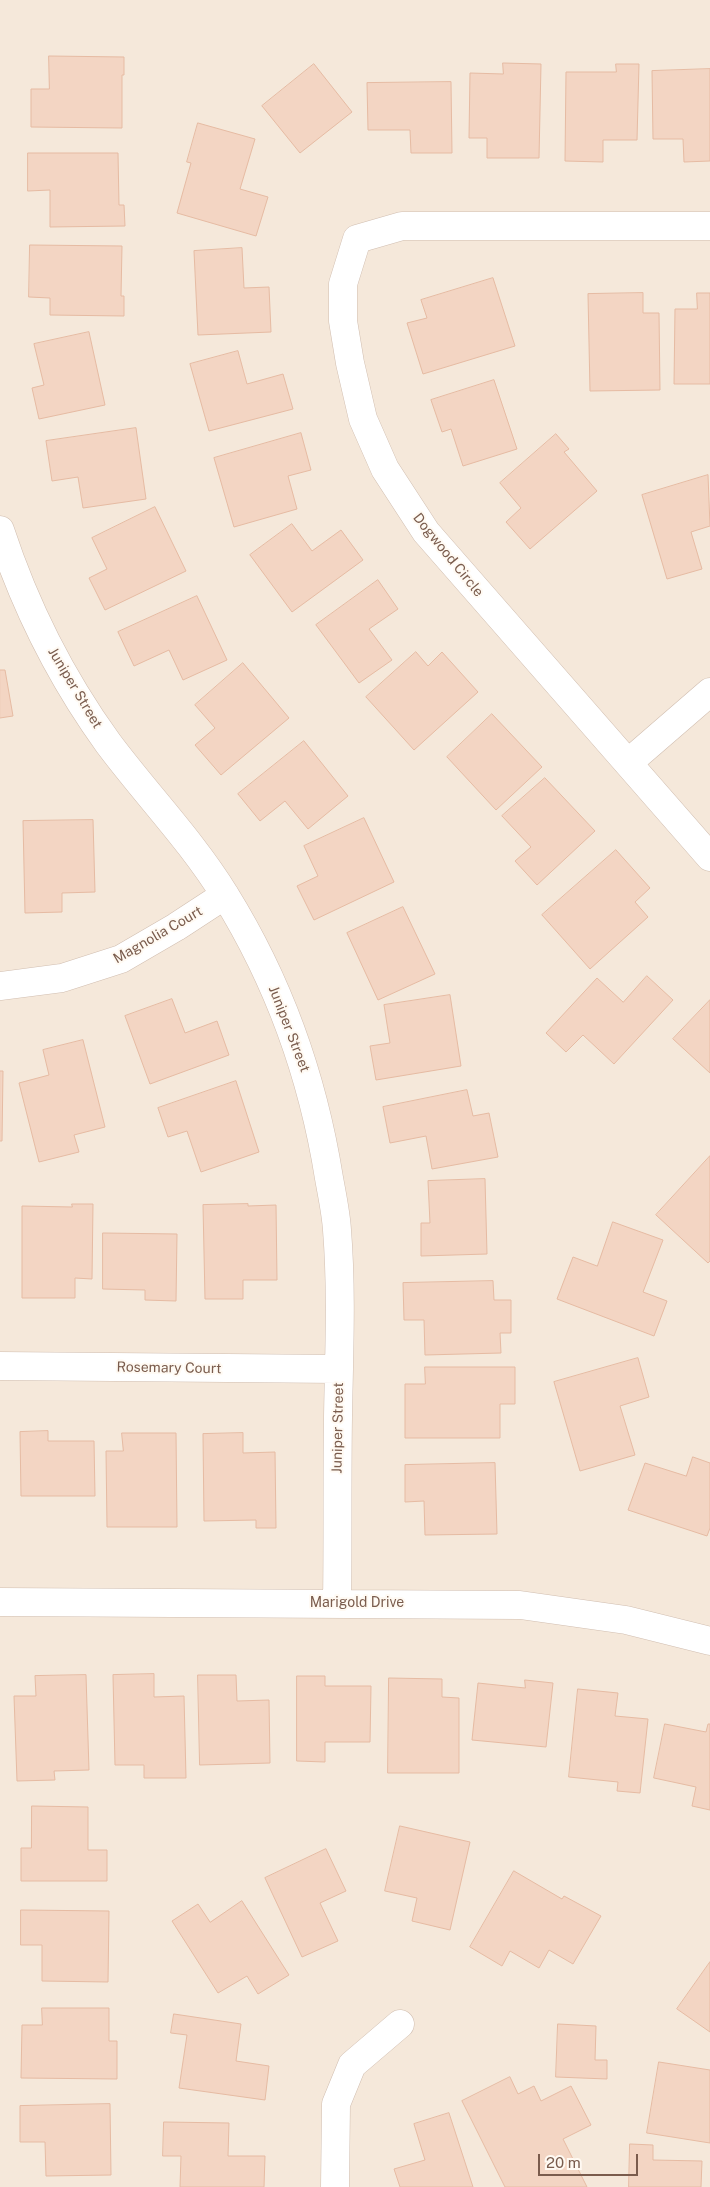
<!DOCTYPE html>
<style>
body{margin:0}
#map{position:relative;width:710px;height:2187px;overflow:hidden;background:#fdf6ec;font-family:"Public Sans",sans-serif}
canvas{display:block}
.scale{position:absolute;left:538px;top:2154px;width:100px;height:22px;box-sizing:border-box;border:2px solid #7a5c4d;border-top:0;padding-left:6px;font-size:15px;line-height:18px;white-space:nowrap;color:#7a5c4d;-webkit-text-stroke:4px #fffaf3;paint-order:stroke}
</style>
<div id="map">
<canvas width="710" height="2187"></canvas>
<div class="scale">20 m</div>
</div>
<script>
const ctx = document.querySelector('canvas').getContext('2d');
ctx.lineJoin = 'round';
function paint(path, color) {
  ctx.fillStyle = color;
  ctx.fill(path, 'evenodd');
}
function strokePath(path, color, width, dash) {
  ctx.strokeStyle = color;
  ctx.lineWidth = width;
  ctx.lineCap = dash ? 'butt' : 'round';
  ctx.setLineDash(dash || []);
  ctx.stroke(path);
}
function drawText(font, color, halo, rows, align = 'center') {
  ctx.font = font + ' "Public Sans",sans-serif';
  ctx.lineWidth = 4;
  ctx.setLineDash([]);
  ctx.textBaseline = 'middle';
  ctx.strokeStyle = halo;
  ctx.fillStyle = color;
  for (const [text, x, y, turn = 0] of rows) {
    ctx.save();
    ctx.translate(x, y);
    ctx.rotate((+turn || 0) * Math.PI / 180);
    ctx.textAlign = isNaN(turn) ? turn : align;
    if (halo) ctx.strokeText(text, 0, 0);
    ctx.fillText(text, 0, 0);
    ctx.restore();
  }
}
paint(new Path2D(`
 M0,0h710v2187h-710z`), '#f5e8da');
const building = new Path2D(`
 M49,56l75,1v18h-2v53l-91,-1v-38h18z
 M503,63l38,1 -2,94h-52v-20h-18l1,-65 33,1z
 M314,64l38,48 -52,41 -38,-47z
 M616,64h23l-2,76h-34v22l-38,-1 1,-89h50z
 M710,69v92l-26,1 -1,-23h-30l-1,-68z
 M451,82l1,71h-41l-1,-23h-42l-1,-47z
 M198,123l57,16 -15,50 28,8 -12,39 -79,-23 14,-50 -4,-1z
 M28,153h90l1,52h5l1,21 -75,1v-37l-22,1z
 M30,245l92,1 -1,50h3v20l-74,-1v-17l-21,-1z
 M242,248l2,40 25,-1 2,45 -73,3 -4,-84z
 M493,278l22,68 -92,28 -16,-51 20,-5 -6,-18z
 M643,293v20h16l1,77 -70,1 -2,-97z
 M697,293h13v91h-36l1,-75h22z
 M89,332l16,73 -66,14 -7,-31 12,-3 -10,-41z
 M238,351l9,33 36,-10 10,35 -84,22 -19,-67z
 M494,380l23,69 -54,17 -12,-37 -9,3 -11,-32z
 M136,428l10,71 -63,9 -5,-31 -26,4 -6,-40z
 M301,433l10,37 -23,6 9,33 -63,18 -20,-69z
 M556,434l13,15 -5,3 33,39 -67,58 -24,-27 15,-14 -21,-25z
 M708,475l2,51 -19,6 11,37 -35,10 -25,-84z
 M155,507l31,64 -81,39 -16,-32 18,-9 -15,-31z
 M292,524l20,27 29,-21 22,30 -71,52 -42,-57z
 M378,580l20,29 -29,20 23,31 -33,23 -43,-58z
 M197,596l30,64 -44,20 -14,-30 -35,16 -16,-34z
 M416,652l12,14 14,-14 36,40 -64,58 -48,-53z
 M243,663l46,55 -68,57 -26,-30 20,-17 -20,-23z
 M0,670h5l8,46 -13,2z
 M492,714l50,53 -46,43 -49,-53z
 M304,741l44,55 -40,33 -23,-28 -25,20 -22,-27z
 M545,778l50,53 -58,54 -22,-24 16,-14 -29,-31z
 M364,818l30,64 -80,38 -17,-34 21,-10 -14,-30z
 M93,820l2,72 -33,1v19l-37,1 -2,-92z
 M616,850l34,38 -15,14 13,15 -58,52 -48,-54z
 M403,907l32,67 -57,26 -31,-67z
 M647,976l26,24 -59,64 -31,-29 -17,17 -20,-19 51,-55 26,24z
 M450,995l11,71 -85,14 -6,-34 20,-3 -6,-38z
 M172,999l13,34 32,-12 12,34 -79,29 -25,-68z
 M710,1000v73l-37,-34z
 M83,1040l22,87 -31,8 5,17 -40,10 -20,-79 30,-8 -6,-25z
 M0,1071h3l-1,70h-2z
 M236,1081l23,71 -58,20 -14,-41 -19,6 -10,-29z
 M467,1090l6,26 16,-3 9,44 -66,12 -6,-33 -36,7 -7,-36z
 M710,1156v105l-2,2 -52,-48z
 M485,1179l2,75 -66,2v-33h9l-2,-42z
 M72,1204h21l-1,75 -17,-1v20h-53v-92l50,1z
 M248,1204v2l28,-1 1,75h-34v19h-38l-2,-94z
 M613,1222l50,18 -20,52 24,9 -13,35 -97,-37 16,-42 24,9z
 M103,1233l74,1 -1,67 -31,-1v-10l-42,-1z
 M493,1281l1,19h17v33h-11l1,20 -76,2 -1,-35h-20l-1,-37z
 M638,1358l11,39 -29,9 15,49 -55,16 -26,-89z
 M425,1367h90v37h-15v34h-95v-54h20z
 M48,1431v10h46l1,55h-74l-1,-64z
 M122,1433h54l1,94h-70l-1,-76h17z
 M243,1433v20l32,-1 1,76h-20v-8l-52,1 -1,-87z
 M693,1457l17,6v65l-3,8 -79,-26 17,-47 41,13z
 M495,1463l2,71 -72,1 -1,-34 -19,1v-37z
 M154,1674v23l30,-1 2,82h-42v-13h-29l-2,-90z
 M86,1675l3,95 -35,1 1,9 -38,1 -3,-85h22l-1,-20z
 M198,1675h38l1,26 32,-1 1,63 -70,2z
 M297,1676h28v10h46l-1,56h-45v20l-28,-1z
 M389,1678l53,1v18l17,1v75h-71z
 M525,1680l28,3 -7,64 -74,-7 6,-57 47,5z
 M578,1689l40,4 -3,23 33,3 -8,74 -23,-2 1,-9 -49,-5z
 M665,1724l41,8 2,-8h2v86l-18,-4 4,-19 -42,-9z
 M32,1806l56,1v43h19v31h-86v-33h10z
 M400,1826l70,16 -20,88 -38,-9 5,-23 -32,-7z
 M326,1849l20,42 -26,12 18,38 -36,16 -37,-79z
 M514,1871l48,28 2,-3 37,20 -28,48 -24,-14 -10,18 -29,-17 -8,15 -32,-19z
 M242,1901l47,74 -31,19 -11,-18 -29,17 -46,-72 26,-17 12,18z
 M21,1910l88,1 -1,71 -66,-1v-36h-21z
 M710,1962v70l-33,-23z
 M42,2008h67v33h8v38l-96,-1 1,-53h20z
 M174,2014l67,10 -5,37 33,5 -4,34 -86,-12 8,-53 -16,-2z
 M558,2024l38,2 -1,34h12v19l-51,-2z
 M659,2062l51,8v73l-63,-10z
 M510,2077l8,17 16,-8 7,15 30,-15 20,39 -28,14 24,48h-82l-43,-86z
 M110,2104l1,71 -65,1 -1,-34h-25v-36z
 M449,2113l24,74h-73l-6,-18 31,-9 -11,-36z
 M164,2122l65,1 -1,33h37l-1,31h-84l1,-31h-18z
 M630,2144l23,1v15l49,1 -1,26h-72z`);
paint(building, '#f3d5c3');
strokePath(building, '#e6bba3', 1);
const minor = new Path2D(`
 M710,226h-308l-45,13 -14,45v37l7,42 13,56 22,50 41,63 284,325
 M0,530c25,76 61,148 108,213 38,51 83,97 117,152 54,87 88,183 104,283 3,17 7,35 8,52 5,62 2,125 1,187 -1,62 0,124 -1,186
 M628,763l82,-71
 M0,986l62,-8 59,-19 55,-32 49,-32
 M0,1366l339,3
 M0,1602l520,3 106,15 84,21
 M335,2187l1,-83 16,-39 48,-41`);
strokePath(minor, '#d1beb0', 29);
strokePath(minor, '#fff', 28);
drawText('14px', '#7a5c4d', '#fffaf3', [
 ["Dogwood Circle",448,555,51],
 ["Juniper Street",75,688,59],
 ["Magnolia Court",158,935,-30],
 ["Juniper Street",289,1029,69],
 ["Rosemary Court",169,1368,1],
 ["Juniper Street",338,1428,-89],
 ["Marigold Drive",357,1603]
]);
</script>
